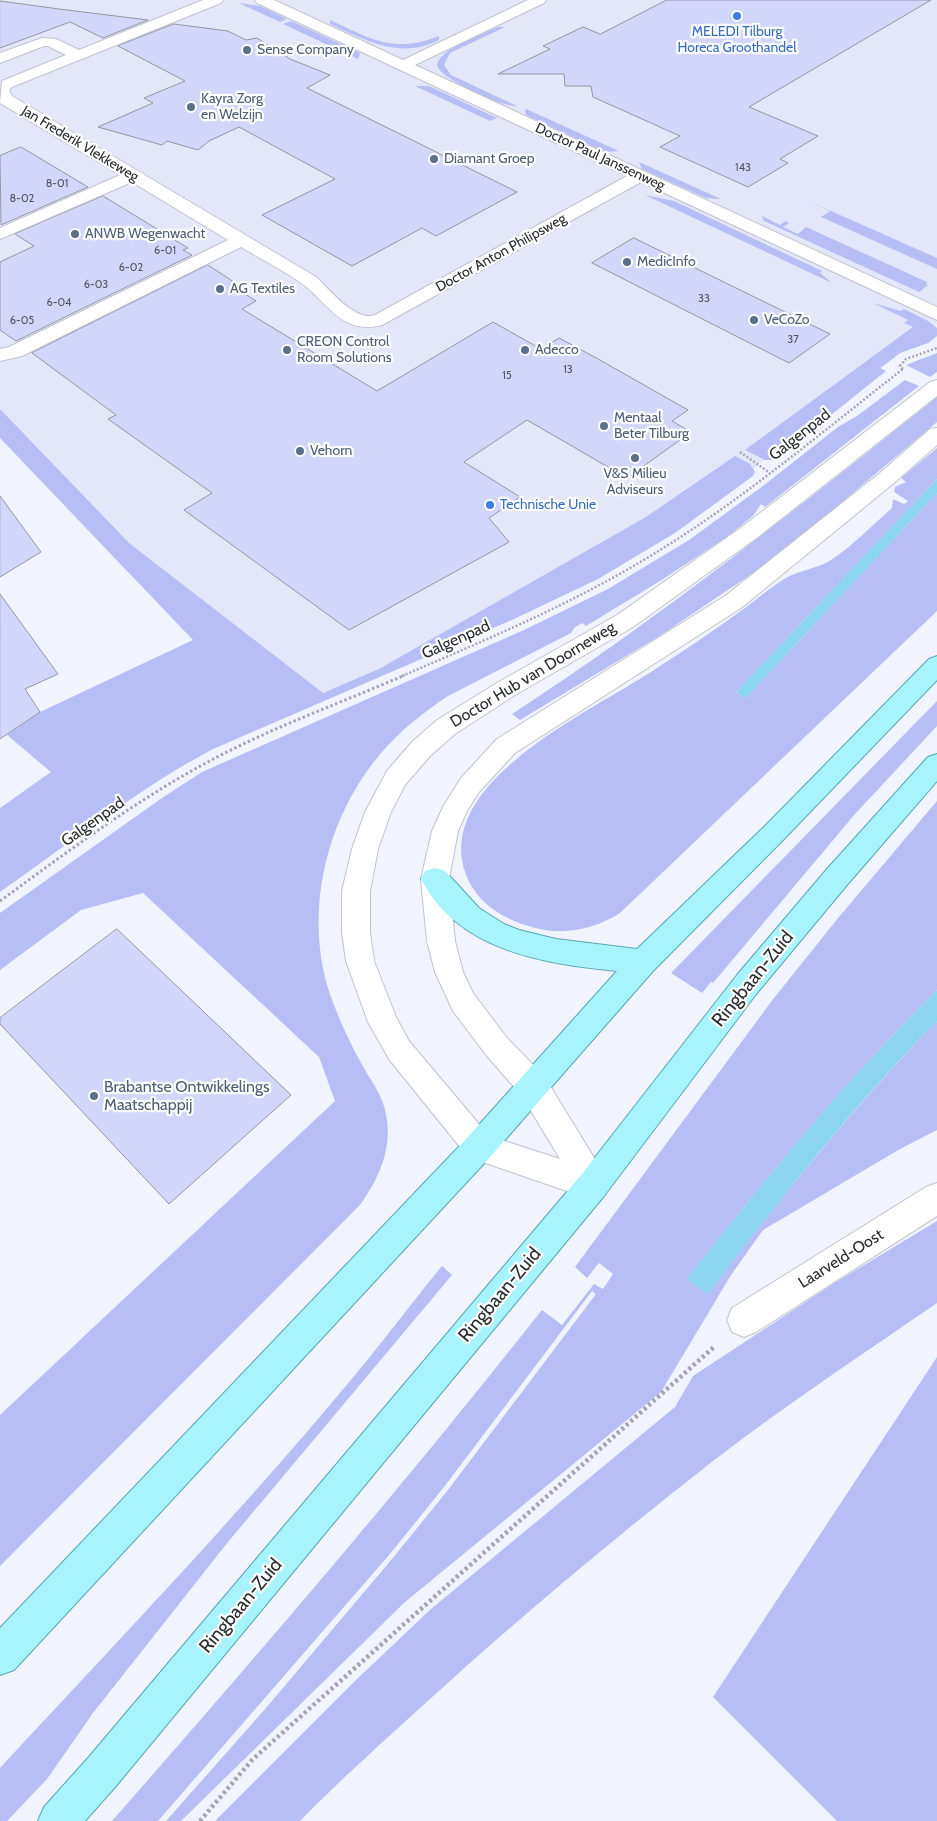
<!DOCTYPE html>
<style>
body{margin:0}
canvas{display:block;background:#f1f3ff}
</style>
<canvas width="937" height="1821"></canvas>
<script>
const ctx = document.querySelector('canvas').getContext('2d');
ctx.lineJoin = 'round';
function paint(path, color) {
  ctx.fillStyle = color;
  ctx.fill(path, 'evenodd');
}
function strokePath(path, color, width, dash) {
  ctx.strokeStyle = color;
  ctx.lineWidth = width;
  ctx.lineCap = dash ? 'butt' : 'round';
  ctx.setLineDash(dash || []);
  ctx.stroke(path);
}
function drawText(font, color, halo, rows, align = 'center') {
  ctx.font = font + ' Cabin,sans-serif';
  ctx.lineWidth = 4.5;
  ctx.setLineDash([]);
  ctx.textBaseline = 'middle';
  ctx.strokeStyle = halo;
  ctx.fillStyle = color;
  for (const [text, x, y, turn = 0] of rows) {
    ctx.save();
    ctx.translate(x, y);
    ctx.rotate((+turn || 0) * Math.PI / 180);
    ctx.textAlign = isNaN(turn) ? turn : align;
    if (halo) ctx.strokeText(text, 0, 0);
    ctx.fillText(text, 0, 0);
    ctx.restore();
  }
}
paint(new Path2D(`
 M0,0h937v324l-242,191 -371,182 -197,-153 -127,-127z`), '#e4e7fa');
paint(new Path2D(`
 M239,3l21,3 27,13 -7,3z
 M330,20c41,19 64,34 109,16v4c-38,20 -74,0 -109,-16z
 M291,21l69,32 -2,6 -75,-35z
 M498,27h7l-55,26 -6,12 7,10 66,31c-15,1 -74,-26 -80,-40 1,-17 46,-32 61,-39z
 M415,86h14l68,32 -7,3z
 M526,109l93,42 -14,1 -79,-37 -1,-4z
 M639,162l82,37 -15,-1 -64,-29z
 M645,195l29,6 148,70 -2,2 12,10z
 M804,199l133,59v11l-116,-52 9,-6z
 M762,216l18,9 6,-4 3,2 -6,4 15,7 8,-7 121,55 -1,2 2,1 -9,7 -155,-71z
 M873,303l28,8 3,-2 24,12 9,7v8l-9,7 -28,10 -20,15 6,3 -111,89h-10l-20,-10 168,-123 -9,-4 4,-3z
 M937,353v19l-7,5 -24,-12z
 M905,380l14,6 -154,121 -4,-3 -7,11 -27,22 -67,44 -74,45 -4,-3 -8,5 -3,5 -123,63c-24,16 -47,34 -66,56 -56,65 -79,160 -52,242 8,23 19,47 31,69 8,15 20,29 24,47 9,35 -5,67 -25,95l-360,361v-151l335,-314 -16,-44 -176,-164 -62,17 -81,60v-57l162,-115 40,-26 322,-142 84,-41 81,-49 74,-54 75,-59 19,-11z
 M937,397v25l-147,124 -28,21 -101,68 -141,85 -8,-6c148,-96 287,-207 425,-317z
 M0,409l129,134 194,150 56,-24 267,-152 89,-61 15,8 5,8 -2,4 -78,57 -77,46 -84,40 -301,130c-75,40 -143,94 -213,143v-84l51,-36 -44,-37 33,-23 153,-72 -193,-202z
 M937,448v31l-201,213 10,6 191,-205v118l-317,302c-27,17 -58,23 -88,14 -27,-7 -54,-23 -65,-50 -38,-93 123,-165 184,-205 26,-17 54,-35 80,-54 18,-12 34,-27 53,-39 15,-9 35,-10 50,-21 20,-14 39,-33 58,-50l1,-9 11,5 4,-3 -14,-9 1,-5 11,-5 -5,-4z
 M937,701v25l-82,88 -142,169 -2,-1 -9,11 -31,-20z
 M937,801v189c-92,91 -170,187 -250,289l21,14c72,-94 146,-187 229,-272v109l-37,19 -137,81 -32,45 -70,117 -256,210 -224,219h-15l100,-113 126,-149 56,-69 148,-196 -4,-3 -148,196 -55,68 -231,266h-46c147,-167 292,-336 430,-511l20,15 32,-41 9,5 10,-15 -14,-11 -12,15 -12,-11 199,-269 65,-81z
 M937,1221v82c-77,53 -156,105 -229,162 -96,75 -189,153 -278,234 -44,40 -88,79 -130,122h-85l141,-141 75,-71 244,-202 18,-31 143,-94z
 M442,1266l10,9 -224,267 -135,171 -46,66 -40,42h-7v-53c125,-135 253,-268 369,-410 25,-31 48,-62 73,-92z
 M937,1357v464h-100l-124,-124z`), '#b7bdf5');
paint(new Path2D(`
 M937,479v14l-191,205 -10,-6z
 M937,990v31c-84,85 -157,178 -229,273l-21,-15c79,-101 159,-199 250,-289z`), '#8bd5f1');
const building = new Path2D(`
 M667,0h264l-182,107 69,29 -38,23 8,4 -40,24 -88,-40 20,-11 -87,-39 -2,-11h-26l-1,-12h-66l52,-25 -7,-3 40,-19 17,7z
 M0,1l59,8 89,11 -45,18 -33,-16 -70,26z
 M174,24l54,7 18,9 11,-2 33,21 40,16 -23,13 210,104 -81,44 -14,-8 -70,38 -90,-51 73,-36 -96,-52 -30,14 -11,9 -31,-9 -5,4 -64,-18 55,-24 -9,-5 41,-17 -67,-35z
 M21,147l67,40 -87,38 -1,-69z
 M103,196l85,52 -5,2 9,5 -176,86 -16,-11v-68l34,-16 -19,-12z
 M634,238l196,96 -41,29 -197,-100z
 M208,265l35,23 -4,2 17,11 -14,8 135,82 116,-69 48,27 18,-11 41,22 88,50 -16,11 19,11 -64,46 -100,-58 -63,42 56,35 -31,21 20,24 -160,88 -165,-120 28,-17 -104,-74 8,-4 -84,-62z
 M0,496l41,56 -41,25z
 M0,594l58,80 -33,15 15,23 -40,27z
 M117,929l174,166 -122,109 -169,-180v-6z`);
paint(building, '#d2d6fb');
strokePath(building, '#9496a1', 1);
const minor = new Path2D(`
 M203,0h20l-2,3 -209,84 -3,3 3,6 304,181c14,13 39,45 59,38l252,-139 -370,-173 -2,-3h19l129,60 125,-60h18l-2,3 -129,62 522,242v13l-296,-138 -259,143c-39,10 -52,-19 -78,-40 -19,-14 -42,-25 -63,-38l-219,109 -22,5v-12l9,-2 219,-107 -96,-58 -132,57v-11l120,-53 -120,-72 2,-22 64,-26 -18,-9h-4l-44,17v-10l42,-15 14,1 23,11z
 M937,380v16l-179,141 -125,90 -118,68 -60,39 -25,22 -25,29 -14,27 -13,37 -8,42v41l4,29 22,56 13,24 80,95 71,23 -38,-63 -35,-40 -34,-45 -18,-39 -8,-31 -6,-62 11,-48 11,-24 18,-29 36,-39 228,-143 155,-123 50,-44 7,-1v17l-43,38 -153,125 -226,145 -36,39 -12,19 -9,20 -9,48 6,62 8,31 10,21 34,45 37,38 60,98 5,11 -5,11 -11,4 -125,-43 -79,-98 -21,-37 -22,-61 -4,-29v-41l10,-42 13,-37 22,-41 25,-29 25,-22 60,-37 120,-68 125,-88 188,-145z
 M937,1183v33l-181,116 -12,5 -12,-5 -5,-12 5,-12 194,-121z`);
const major = new Path2D(`
 M937,656v24l-152,158 -132,133 -163,186 -476,513 -14,5v-47l468,-491 149,-166c-72,-7 -159,-20 -196,-92l4,-8 10,-3 10,3 34,37 25,16 15,6 37,9 81,10 130,-125 162,-165z
 M937,754v27l-90,104 -90,108 -153,203 -488,590 -31,35h-47l6,-14 44,-49 494,-584 155,-199 90,-106 101,-112z`);
strokePath(minor, '#c0c2cd', 2);
strokePath(major, '#56a8b5', 2);
strokePath(new Path2D(`
 M903,369l-3,-3 6,-7 31,-11
 M740,452l30,21
 M402,676c88,-38 177,-75 258,-126 86,-53 163,-119 243,-181`), '#a5a6af', 2.5, [2, 2]);
strokePath(new Path2D(`
 M0,901c66,-48 132,-98 204,-137 64,-35 134,-60 201,-89`), '#a5a6af', 3, [2.5, 2.5]);
strokePath(new Path2D(`
 M200,1821l52,-61 463,-414`), '#a5a6af', 4.5, [3, 3]);
paint(minor, '#fff');
paint(major, '#a7f4fe');
for (const [x, y, r, color] of [
 [737,16,5,"#3f7fe0"],
 [247,50,5,"#5c6f8a"],
 [191,107,5,"#5c6f8a"],
 [434,159,5,"#5c6f8a"],
 [75,234,5,"#5c6f8a"],
 [627,262,5,"#5c6f8a"],
 [220,289,5,"#5c6f8a"],
 [754,320,5,"#5c6f8a"],
 [287,350,5,"#5c6f8a"],
 [525,350,5,"#5c6f8a"],
 [604,426,5,"#5c6f8a"],
 [300,451,5,"#5c6f8a"],
 [635,458,5,"#5c6f8a"],
 [490,505,5,"#3f7fe0"],
 [94,1096,5,"#5c6f8a"]
]) {
  const dot = new Path2D();
  dot.arc(x, y, r, 0, 2 * Math.PI);
  ctx.fillStyle = color;
  ctx.fill(dot);
  strokePath(dot, '#fff', 2);
}
drawText('11px', '#545662', null, [
 ["143",743,168],
 ["8-01",57,184],
 ["8-02",22,199],
 ["6-01",165,251],
 ["6-02",131,268],
 ["6-03",96,285],
 ["33",704,299],
 ["6-04",59,303],
 ["6-05",22,321],
 ["37",793,340],
 ["13",568,370],
 ["15",507,376]
]);
drawText('14px', '#366cbe', '#fff', [
 ["MELEDI Tilburg",737,32],
 ["Horeca Groothandel",737,48],
 ["Technische Unie",500,505,"left"]
]);
drawText('14px', '#4e5e75', '#fff', [
 ["Sense Company",257,50],
 ["Kayra Zorg",201,99],
 ["en Welzijn",201,115],
 ["Diamant Groep",444,159],
 ["ANWB Wegenwacht",85,234],
 ["MedicInfo",637,262],
 ["AG Textiles",230,289],
 ["VeCoZo",764,320],
 ["CREON Control",297,342],
 ["Room Solutions",297,358],
 ["Adecco",535,350],
 ["Mentaal",614,418],
 ["Beter Tilburg",614,434],
 ["Vehorn",310,451],
 ["V&S Milieu",635,474,"center"],
 ["Adviseurs",635,490,"center"]
], 'left');
drawText('14px', '#2a2b2f', '#fff', [
 ["Jan Frederik Vlekkeweg",80,144,31],
 ["Doctor Paul Janssenweg",600,157,25],
 ["Doctor Anton Philipsweg",501,253,-29]
]);
drawText('16px', '#2a2b2f', '#fff', [
 ["Galgenpad",800,435,-38],
 ["Galgenpad",456,640,-24],
 ["Doctor Hub van Doorneweg",533,675,-31],
 ["Galgenpad",93,822,-35],
 ["Laarveld-Oost",841,1259,-32]
]);
drawText('16px', '#4e5e75', '#fff', [
 ["Brabantse Ontwikkelings",104,1087],
 ["Maatschappij",104,1105]
], 'left');
drawText('19px', '#2a2b2f', '#fff', [
 ["Ringbaan-Zuid",753,979,-51],
 ["Ringbaan-Zuid",500,1295,-50],
 ["Ringbaan-Zuid",241,1606,-50]
]);
</script>
